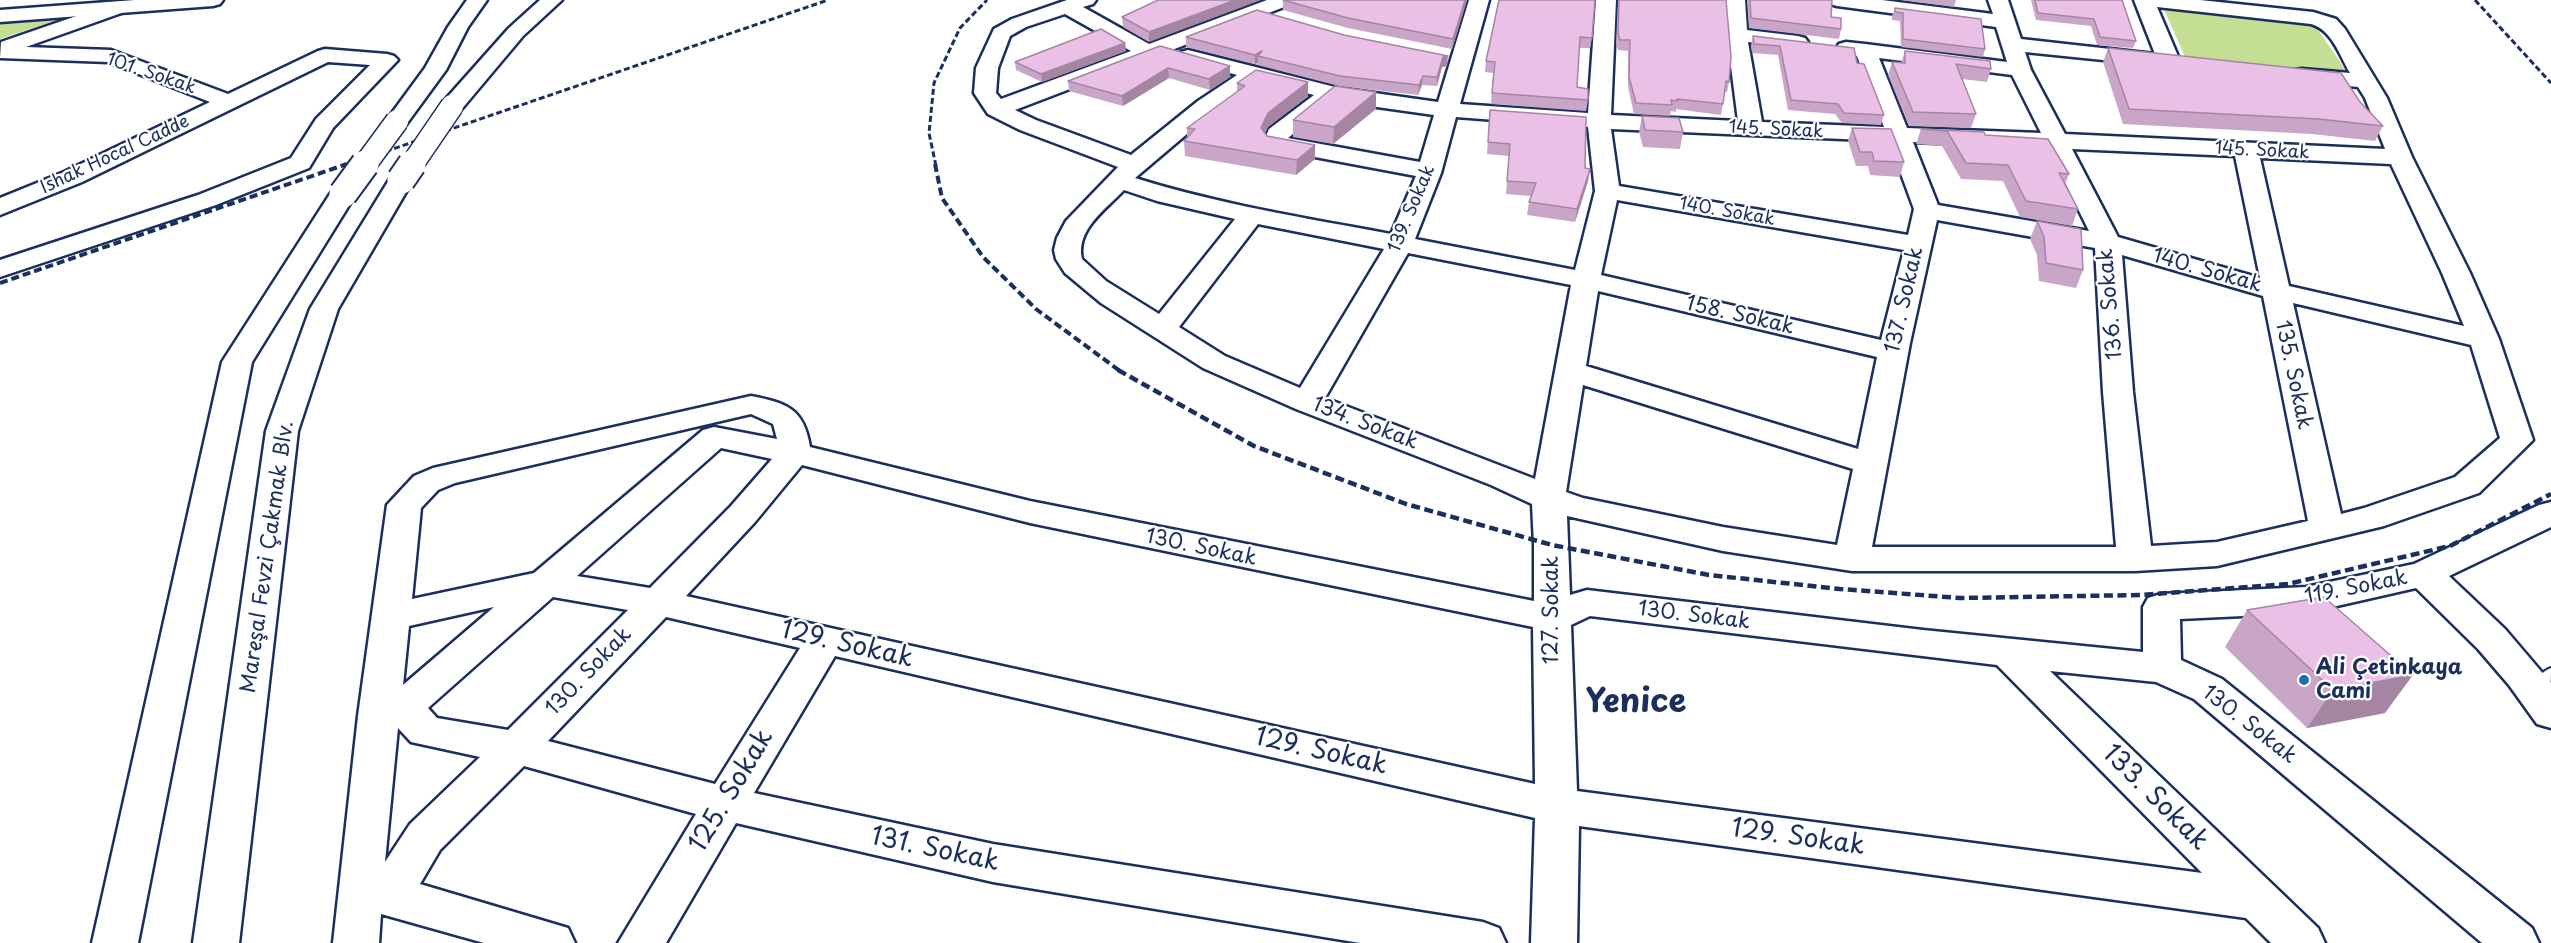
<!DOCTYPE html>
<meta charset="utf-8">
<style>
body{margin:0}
canvas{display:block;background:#fff}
</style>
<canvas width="2551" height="943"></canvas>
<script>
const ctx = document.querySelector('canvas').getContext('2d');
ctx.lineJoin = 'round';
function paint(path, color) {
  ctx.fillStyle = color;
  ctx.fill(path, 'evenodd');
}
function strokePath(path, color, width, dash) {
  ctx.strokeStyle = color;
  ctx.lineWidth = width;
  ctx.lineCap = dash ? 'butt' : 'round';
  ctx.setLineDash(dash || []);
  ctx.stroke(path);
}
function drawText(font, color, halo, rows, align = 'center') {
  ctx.font = font + ' "Playpen Sans",sans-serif';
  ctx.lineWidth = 4.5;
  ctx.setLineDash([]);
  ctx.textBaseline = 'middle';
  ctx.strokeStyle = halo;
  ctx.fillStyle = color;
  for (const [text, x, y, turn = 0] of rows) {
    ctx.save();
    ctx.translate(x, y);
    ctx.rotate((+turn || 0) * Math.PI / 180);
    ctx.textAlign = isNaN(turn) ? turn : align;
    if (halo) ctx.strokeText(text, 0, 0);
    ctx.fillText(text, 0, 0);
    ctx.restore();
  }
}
paint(new Path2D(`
 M2162,5l150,16 37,54 -164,-18z
 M79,13l-79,26v-19z`), '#c4de94');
const lane = new Path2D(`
 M2551,668c0,16 0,38 -21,31l-3,-6c6,-10 13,-21 24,-25z`);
const street = new Path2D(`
 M1067,0h29l-3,4 -10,3 66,37 118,-44h28l-3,4 -277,106 21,10 95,35 67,-54 39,-26 -56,-15 -4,-4 4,-4 7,-2 151,38 99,14 31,-102h20l-29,104 128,9 8,-113h20l-5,115 127,6 -11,-86 -2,-35h20l2,30 51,6 7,2 3,4 -3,4 -7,2 -50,-6 14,80 122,5 -27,-71 -18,-4 -3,-4 3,-4 7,-2 19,2 142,18 -11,-35 -159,-21 -7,-2 -3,-4h55l111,14 -5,-14h20l13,39 134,15 -21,-54h66l113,12 23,7 9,10 42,69 25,59 58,116 29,66 34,101 -54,53 -95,33 -167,40 -82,5h-283l-129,-20 -156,-35 3,79 17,-5 336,40 220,22v-45l5,-9 13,-4 145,-7 108,-23 125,-59 12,-3v25l-102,49 56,53 46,54v45l-14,-4 -28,-39 -31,-36 -62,-61 -110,25 -126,6 1,41 41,19 310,249 7,15h-57l-288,-244 -38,-17 -106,-11 268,257 7,15h-54l-25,-25 -667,-92 -2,117h-46l4,-125 -700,-162 -81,137 239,51 490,78 16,6 7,15h-146l-367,-61 -257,-59 -70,120h-48l78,-129 -172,-48 -84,84 -20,34 148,44 7,15h-91l-103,-29 -2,29h-46l25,-227 29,-211 27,-29 19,-8 318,-72c35,7 53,12 59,51l220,54 504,100v-56l-2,-41 -41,-19 -195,-76 -93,-41 -102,-65 -36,-30 -9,-14 -2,-9 3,-12 9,-17 52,-54 -98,-37 -32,-16 -14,-21 2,-25 18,-39 18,-10zM2157,7l154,17c21,6 28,30 39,49l-48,-4 -8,1 -3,5 3,5 8,1 56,6 7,11 20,51 -320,-15 -34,-64 -6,-18 127,13 8,-2 9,4 8,-1 3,-5zM1065,14l66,37 -130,48 -5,-6 2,-25 12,-32 16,-9zM1879,58l133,17 29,58 -134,-5zM1258,81l56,14 -45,34 -6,14 4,5 149,28 -25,58c-86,-16 -173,-30 -256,-56l79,-67zM1334,101l100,14 -14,47 -132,-24zM1456,117l132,10 7,64 -20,79 -160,-31 26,-66zM1611,129l278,12 25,68 -6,26 -289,-49zM1913,142l135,6 41,83 -151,-26zM2072,149l163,7 25,122 -142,-41zM2260,158l131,6 51,109 22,53 -175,-40zM1124,190l33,11 78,18 -76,95 -53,-33 -24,-22c-7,-29 24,-50 42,-69zM1617,200l287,50 -23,90 -280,-65zM1937,220l158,28 8,144 13,155h-244l38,-204zM1258,224l126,25 -84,139 -75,-32 -46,-29zM1408,253l163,32 -36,194 -210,-81zM2122,255l141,41 45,225 -91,21 -66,4 -18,-154zM1598,291l279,66 -19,92 -272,-83zM2293,303l178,42 29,93 -45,39 -91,31 -23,6zM1583,385l270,84 -16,76 -114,-18 -140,-29 -17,-6zM751,414l22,10 4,15 -63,-12 -11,3 -169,143 -122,26 9,-91 17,-18 17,-7zM721,448l51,11 -41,47 -81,82 -73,-12zM802,465l228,58 503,104 2,157 -849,-188 69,-74zM553,597l75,13 -120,120 -71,-12 -9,-10zM494,607l-91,78 6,-59zM1590,616l407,49 205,208 -625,-82 -6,-166zM666,617l134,31 -85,136 -167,-43zM398,728l13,14 69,15 -70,67 -25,38z
 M120,1l7,2 3,4 -3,4 -101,36 85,3 117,44 90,-43 7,-2 62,5 7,2 4,4 -65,68 -24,40 -93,37 -216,72v-17l198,-65 93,-37 25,-39 54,-54 -42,-3 -246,120 -82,33v-17l64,-26 146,-70 -102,-40 -108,-4 1,-16z`);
const secondary = new Path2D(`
 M135,0h88l-3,4 -7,2 -213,16v-12z`);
const primary = new Path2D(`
 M467,0h20l-19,27 -22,43 -41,56 -8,2 -8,-2 -3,-5 39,-53 23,-41z
 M540,0h22l-39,36 -63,75 -8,2 -8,-2 -3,-5 3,-5 65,-73z
 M401,173l9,2 3,5 -75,129 -40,122 -59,512h-46l73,-512 44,-122 79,-129 3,-5z
 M343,186l9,3 4,5 -104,168 -114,581h-46l130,-581 108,-168 4,-5z`);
strokePath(lane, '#1b2f5e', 4);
strokePath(street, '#1b2f5e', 5);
strokePath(secondary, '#1b2f5e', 5);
strokePath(primary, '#1b2f5e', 5);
paint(lane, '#fff');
paint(street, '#fff');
paint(secondary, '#fff');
paint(primary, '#fff');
strokePath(new Path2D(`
 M2475,0l76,83
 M343,166l485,-166
 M936,166l-7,-33 5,-50 26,-55 27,-28`), '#1b2f5e', 3, [6, 3]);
strokePath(new Path2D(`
 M935,164l7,34 41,59 53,52 84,62
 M0,283l347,-119`), '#1b2f5e', 4, [8, 4]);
strokePath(new Path2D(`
 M1118,370l136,76 152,58 146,41 157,30 131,14 120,9 180,-3 148,-11 162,-38 101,-52`), '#1b2f5e', 4.5, [9, 4.5]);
const primaryBridgeFar1 = new Path2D(`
 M364,166l33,-45
 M411,166l41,-60`);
const primaryBridge = new Path2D(`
 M401,180l11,-16
 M343,194l22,-30`);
strokePath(primaryBridgeFar1, '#1b2f5e', 25, []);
strokePath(primaryBridge, '#1b2f5e', 31, []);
strokePath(primaryBridgeFar1, '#fff', 22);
strokePath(primaryBridge, '#fff', 27);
paint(new Path2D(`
 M1158,0l-9,42 -26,-15 -1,-10z
 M1283,0h184l-15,49 -104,-21 -65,-18z
 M1499,0l93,38 -2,10h-11l-2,39 11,13 -2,11 -95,-7 2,-31 -8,-1 1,-11z
 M1618,0h108l3,82 -2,10h-2l-4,23 -45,-6v3l-5,-1 -1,5 -36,-2 -6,-27v-36l-10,-1 -2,-7z
 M1747,0h85l-1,17 10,12 -2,10 -90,-11z
 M1900,0h56l-2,7z
 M2031,0h91l14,41 -3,7 -36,-3 -6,-19 -55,-6z
 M1895,8l90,41 -2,8 -82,-10 -1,-26 -8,-1v-4z
 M1753,36l104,27 27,52 -3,10 -39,-2 -7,-9 -47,-4 -10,-55 -26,-2 -1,-7z
 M1186,37l261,29 -5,1 -5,19 -15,-1 -4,10 -79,-9 -81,-21v-2l-3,1 -69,-17z
 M1125,43l1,8 -84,31 -26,-12 -1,-8z
 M1160,46l70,31 -20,13 -41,-12 -46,28 -54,-15 -1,-10z
 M2108,48l252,54 23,24 -8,15 -63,-7 -189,-10 -20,-62z
 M1905,51l86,18 -4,13 -25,-3 14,35 -5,14 -62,-2 -21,-51 4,-13 9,1z
 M1308,82v14l-40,31 -3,6 2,3 48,9v14l-19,16 -111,-19 -1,-15 3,-3v-10l50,-36v-9z
 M1376,109l-43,35 -40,-7v-17z
 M1490,110l95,58 5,1 -2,12 -13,41 -48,-7 2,-13 2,-6 -25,-2 3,-38 -22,-2z
 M1642,116l41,16 -3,17 -37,-2 -4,-15z
 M1852,128l52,34 -4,15 -30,-2 -2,-9h-12l-8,-25z
 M1921,129l63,3 1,3 84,39 -4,10 13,25 -6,17 -52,-9 -17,-36 -42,-2 -19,-33 -26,-2z
 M2037,221l46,49 -7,18 -37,-7 -2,-26 -7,-16z
 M2247,610l138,103 -78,15 -82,-81z`), '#c9a5c7');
paint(new Path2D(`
 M1235,0h26l-112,42v-10z
 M1465,0h2l-15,49 1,-10z
 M1125,43l1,8 -84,31 -1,-8z
 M1262,51l-4,5v7l-3,1v-9z
 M1448,56l-1,10 -5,1 -5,19v-9l6,-20z
 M1230,66v11l-20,13 -1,-11z
 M1168,68l1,10 -46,28 -1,-10z
 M1423,76l-1,9 -4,10 1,-10z
 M1308,82v14l-40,31 -7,15v-14l7,-15z
 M1376,92v17l-43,35 1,-17z
 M1315,145v14l-19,16 1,-15z
 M1590,169l-2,12 -13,41 2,-13z
 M2413,675l-28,38 -78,15 26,-38z`), '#a486a2');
const building = new Path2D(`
 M1158,0h77l-86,32 -27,-15z
 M1283,0h182l-12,39 -105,-21z
 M1499,0h96l-3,38 -12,-1 -3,50 11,2v11l-96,-7 3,-31 -9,-1z
 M1619,0h107l5,56 -2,26 -3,-1 -3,23 -46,-5 1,2 -7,-1 1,5 -36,-2 -7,-26 1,-37h-10l-2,-7z
 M1750,0h82l-1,17 10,1v11l-90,-11z
 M2035,0h87l14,41 -36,-4 -6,-18 -56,-6z
 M1895,8l86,11 4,30 -82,-10v-26l-8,-1z
 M1257,10l87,25 104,21 -5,1 -6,20 -14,-1 -4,9 -79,-9 -82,-20 4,-5 -7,4 -69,-18z
 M1101,29l24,14 -84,31 -26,-12z
 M1753,36l101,12 3,15 7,1 20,51 -40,-2 -6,-9 -47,-4 -11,-54 -26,-2z
 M1160,46l70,20 -21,13 -41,-11 -46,28 -54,-15z
 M2108,48l233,25 19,29 23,24 -64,-7 -190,-10z
 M1905,51l85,10 1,8 -35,-5 20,50 -63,-2 -21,-50 13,1z
 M1256,70l52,12 -40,31 -7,15 6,8 48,9 -18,15 -113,-19 11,-12 -8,-1 58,-42 -8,-3z
 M1335,86l41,6 -42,35 -41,-7z
 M1490,110l96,7 -1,51 5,1 -13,40 -48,-7 7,-19 -29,-2 3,-37 -22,-2z
 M1642,116l37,2 4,14 -38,-2z
 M1852,128l39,1 13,33 -30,-1 -2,-9h-12z
 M1921,129l63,3 1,3 63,4 21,35 -10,-1 19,36 -52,-8 -18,-36 -42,-2 -19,-32z
 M2037,221l44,8 2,41 -37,-7 -2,-26z
 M2324,597l89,78 -80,15 -86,-80z`);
paint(building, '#eac0e7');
strokePath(building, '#a486a2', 1.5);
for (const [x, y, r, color] of [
 [2304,680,6,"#1f6fb2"]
]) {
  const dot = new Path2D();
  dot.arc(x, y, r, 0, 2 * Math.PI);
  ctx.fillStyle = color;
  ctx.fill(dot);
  strokePath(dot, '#fff', 2);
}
drawText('18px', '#1b2f5e', '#fff', [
 ["101. Sokak",151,74,19],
 ["145. Sokak",1776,130,3],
 ["145. Sokak",2262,151,3],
 ["Ishak Hocal Cadde",115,155,-25],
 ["139. Sokak",1412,209,-67],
 ["140. Sokak",1727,212,10]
]);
drawText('21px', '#1b2f5e', '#fff', [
 ["140. Sokak",2207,271,16],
 ["137. Sokak",1905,300,-77],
 ["136. Sokak",2111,304,-95],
 ["158. Sokak",1740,316,13],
 ["135. Sokak",2293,375,78],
 ["134. Sokak",1365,424,21],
 ["130. Sokak",1201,548,12],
 ["Mareşal Fevzi Çakmak Blv.",268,557,-82],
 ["119. Sokak",2356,588,-11],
 ["127. Sokak",1552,610,-90],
 ["130. Sokak",1694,616,7],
 ["130. Sokak",589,672,-46],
 ["130. Sokak",2249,725,38]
]);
drawText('bold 21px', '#1b2f5e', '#fff', [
 ["Ali Çetinkaya",2316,668],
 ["Cami",2316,692]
], 'left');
drawText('26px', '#1b2f5e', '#fff', [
 ["129. Sokak",847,645,13],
 ["129. Sokak",1321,752,13],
 ["125. Sokak",732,791,-59],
 ["133. Sokak",2155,798,45],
 ["129. Sokak",1798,838,8],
 ["131. Sokak",935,850,12]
]);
drawText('bold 33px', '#1b2f5e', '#fff', [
 ["Yenice",1636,703]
]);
</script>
